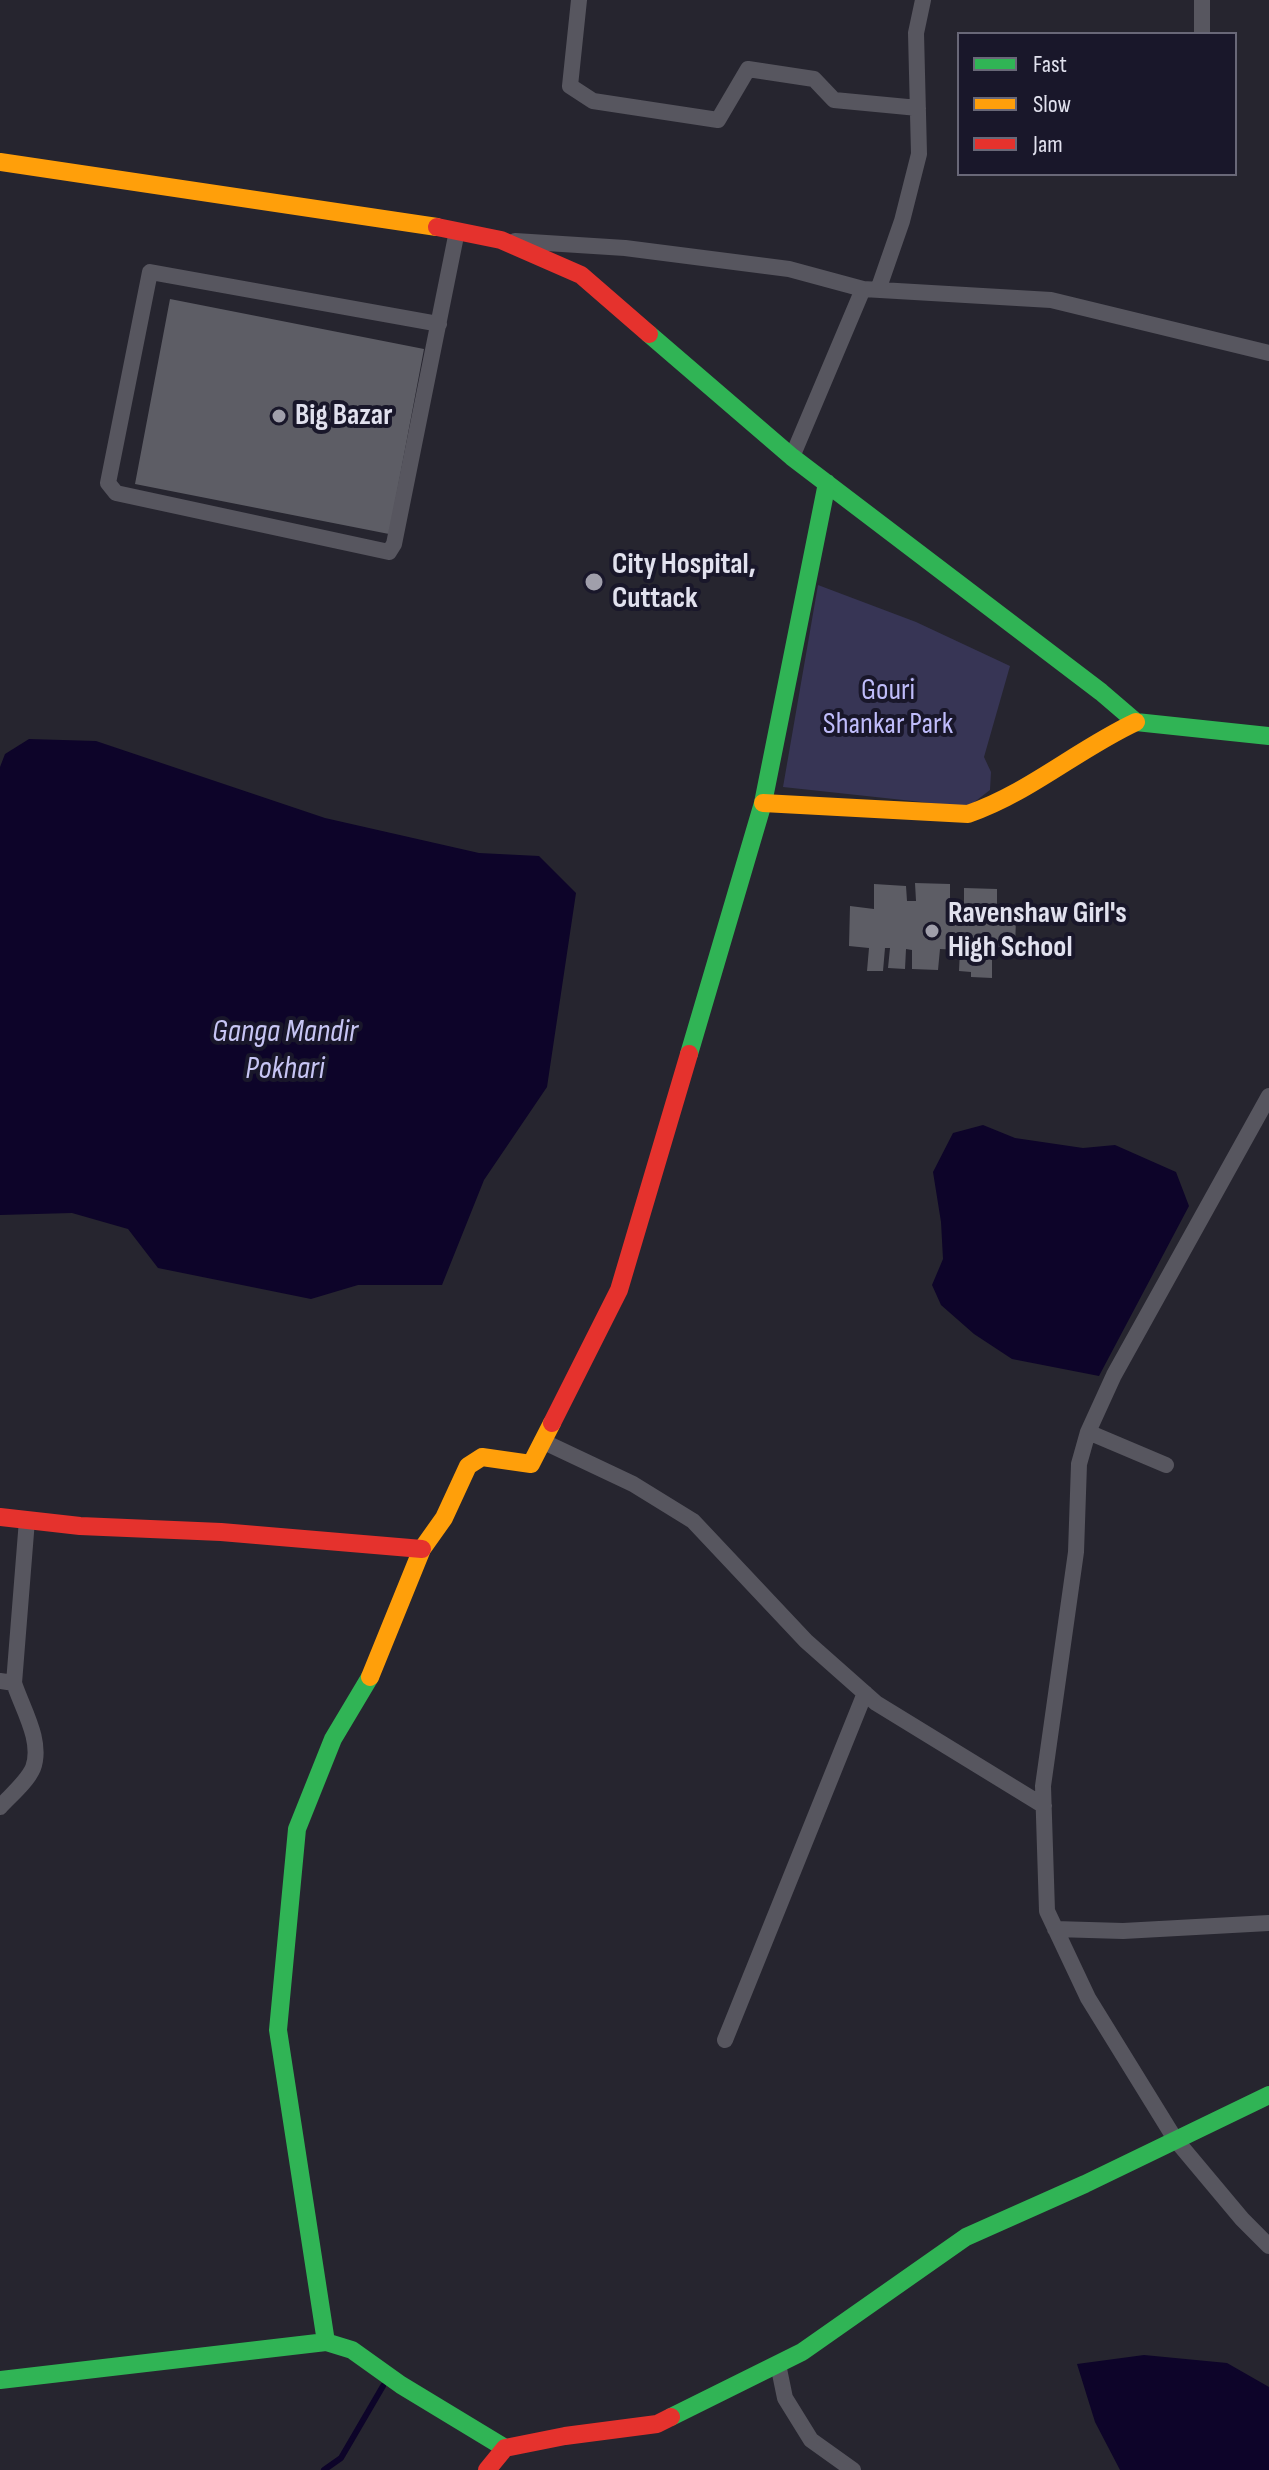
<!DOCTYPE html>
<style>
body{margin:0}
#map{position:relative;width:1269px;height:2470px;overflow:hidden;background:#26252f;font-family:"Sofia Sans Condensed",sans-serif}
canvas{display:block}
.legend{position:absolute;left:957px;top:32px;width:280px;height:144px;box-sizing:border-box;background:#19172a;border:2px solid #696878;margin:0;padding:10px 14px;list-style:none;font-size:24px;color:#e1e1ee}
.legend li{display:flex;align-items:center;gap:16px;height:40px}
.legend b{width:40px;border:2px solid #696878}
</style>
<div id="map">
<canvas width="1269" height="2470"></canvas>
<ul class="legend">
<li><b style="height:10px;background:#30b455"></b>Fast</li>
<li><b style="height:10px;background:#ff9f0a"></b>Slow</li>
<li><b style="height:10px;background:#e5322d"></b>Jam</li>
</ul>
</div>
<script>
const ctx = document.querySelector('canvas').getContext('2d');
ctx.lineJoin = 'round';
function paint(path, color) {
  ctx.fillStyle = color;
  ctx.fill(path, 'evenodd');
}
function strokePath(path, color, width, dash) {
  ctx.strokeStyle = color;
  ctx.lineWidth = width;
  ctx.lineCap = dash ? 'butt' : 'round';
  ctx.setLineDash(dash || []);
  ctx.stroke(path);
}
function drawText(font, color, halo, rows, align = 'center') {
  ctx.font = font + ' "Sofia Sans Condensed",sans-serif';
  ctx.lineWidth = 8;
  ctx.setLineDash([]);
  ctx.textBaseline = 'middle';
  ctx.strokeStyle = halo;
  ctx.fillStyle = color;
  for (const [text, x, y, turn = 0] of rows) {
    ctx.save();
    ctx.translate(x, y);
    ctx.rotate((+turn || 0) * Math.PI / 180);
    ctx.textAlign = isNaN(turn) ? turn : align;
    if (halo) ctx.strokeText(text, 0, 0);
    ctx.fillText(text, 0, 0);
    ctx.restore();
  }
}
paint(new Path2D(`
 M818,585l98,37 94,44 -26,91 7,15 -1,18 -22,17 -185,-20z`), '#373555');
paint(new Path2D(`
 M29,739l67,2 229,77 154,35 60,3 37,37 -29,194 -63,93 -42,105h-84l-47,14 -153,-31 -30,-39 -56,-16 -72,2v-448l5,-13z
 M983,1125l32,13 68,10 32,-3 61,27 13,34 -90,170 -87,-17 -38,-25 -33,-29 -9,-20 11,-26 -2,-37 -8,-50 20,-39z
 M1144,2355l83,8 42,24v83h-149l-25,-48 -18,-58z`), '#0d0429');
strokePath(new Path2D(`
 M324,2470l17,-12 42,-72`), '#0d0429', 6);
paint(new Path2D(`
 M170,299l254,50 -35,185 -254,-50z
 M915,883l35,1v22h14v-18l33,1v26l19,1 -1,36h-23v26l-21,-1v-5l-12,-1 1,-21 -20,-1 -2,21 -26,-1v-19l-6,-1 -1,20 -17,-1 2,-20h-5l-2,23h-16l2,-23 -20,-2 1,-40 24,3v-25l32,2 1,15h9z`), '#5d5d65');
strokePath(new Path2D(`
 M579,0l-9,86 23,15 125,19 30,-51 66,10 20,21 84,8
 M1202,34v-34
 M515,241l110,7 164,21 74,20 188,11 218,53
 M878,290l24,-69 17,-67 -3,-121 7,-33
 M439,324l-289,-52 -42,211 8,10 273,59 5,-8 63,-313
 M792,457l71,-168
 M1269,1096l-155,279 -26,57 -9,32 -3,88 -33,234 4,125 41,87 87,141 67,80 27,27
 M1088,1432l78,33
 M542,1441l91,43 60,37 113,120 70,62 168,103
 M0,1681l14,2 13,-163
 M0,1807c10,-11 27,-25 33,-39 10,-27 -11,-60 -19,-85
 M1055,1929l68,2 146,-8
 M725,2040l140,-347
 M778,2364l7,34 26,42 42,30`), '#57565f', 16);
strokePath(new Path2D(`
 M649,334l143,123 309,235 35,30 133,14
 M689,1054l74,-251 64,-320
 M326,2342l26,8 49,35 104,63
 M0,2380l326,-38 -48,-312 19,-201 36,-90 37,-62
 M671,2417l131,-65 164,-115 119,-53 184,-89`), '#30b455', 18);
strokePath(new Path2D(`
 M0,162l437,65
 M763,803l205,11c61,-21 110,-65 168,-92
 M370,1677l52,-128 22,-31 24,-52 14,-9 49,7 21,-41`), '#ff9f0a', 18);
strokePath(new Path2D(`
 M437,227l64,13 80,35 68,59
 M552,1423l67,-133 70,-236
 M0,1517l80,9 141,6 201,17
 M487,2470l18,-22 60,-12 92,-12 14,-7`), '#e5322d', 18);
for (const [x, y, r, color] of [
 [279,416,8,"#a09fab"],
 [594,582,10,"#a09fab"],
 [932,931,8,"#a09fab"]
]) {
  const dot = new Path2D();
  dot.arc(x, y, r, 0, 2 * Math.PI);
  ctx.fillStyle = color;
  ctx.fill(dot);
  strokePath(dot, '#19172a', 3);
}
drawText('bold 30px', '#e1e1ee', '#19172a', [
 ["Big Bazar",295,416],
 ["City Hospital,",612,565],
 ["Cuttack",612,599],
 ["Ravenshaw Girl's",948,914],
 ["High School",948,948]
], 'left');
drawText('30px', '#bfbcfa', '#19172a', [
 ["Gouri",888,691],
 ["Shankar Park",888,725]
]);
drawText('italic 32px', '#c7c5f4', '#19172a', [
 ["Ganga Mandir",285,1033],
 ["Pokhari",285,1070]
]);
</script>
